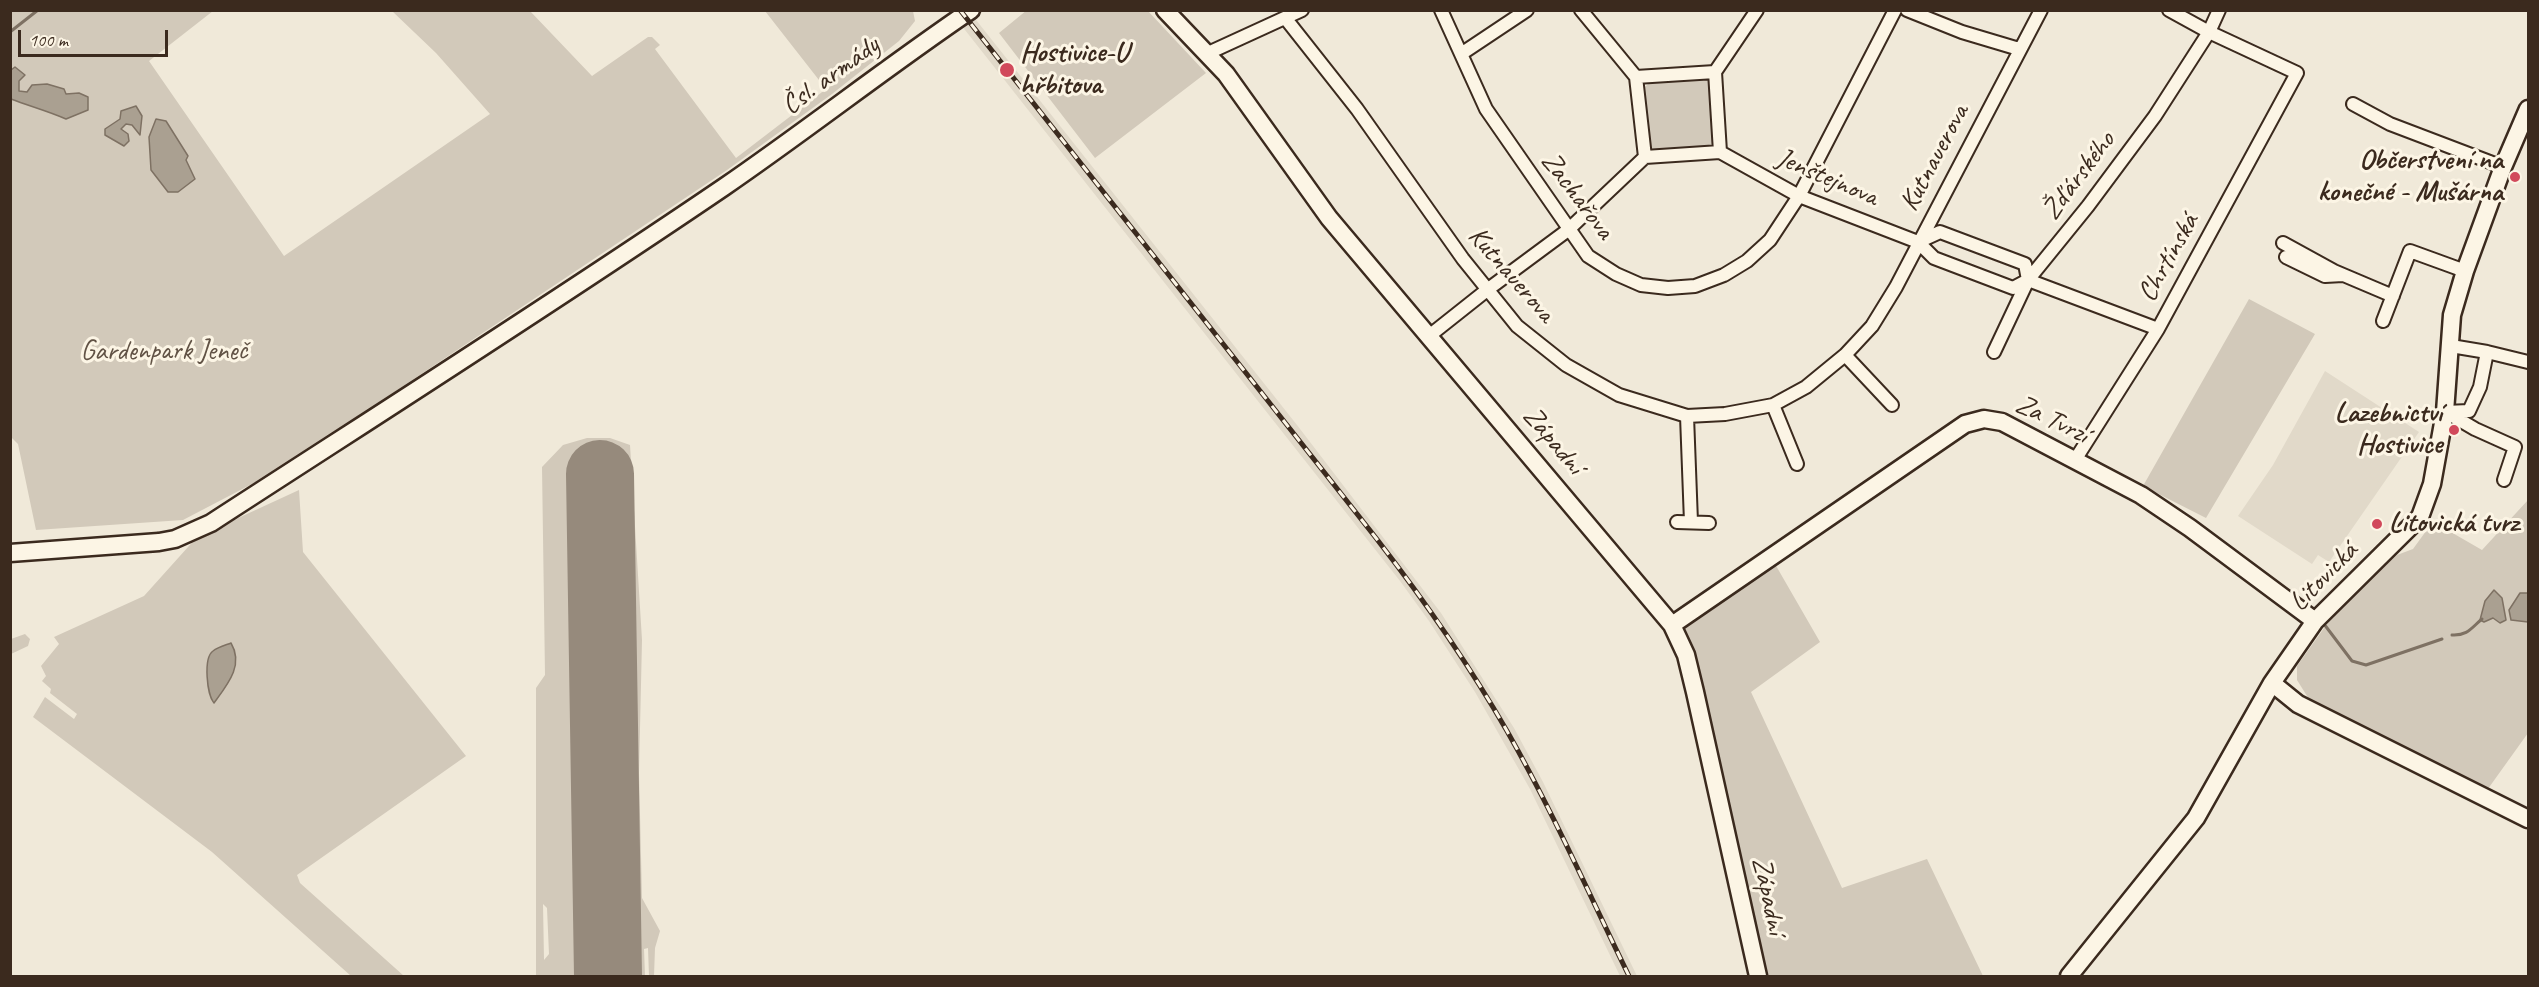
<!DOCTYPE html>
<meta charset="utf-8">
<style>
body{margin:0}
#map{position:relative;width:2539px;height:987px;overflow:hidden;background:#f0e9d9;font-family:Caveat,sans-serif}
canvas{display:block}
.frame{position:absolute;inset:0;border:12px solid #3b2a1e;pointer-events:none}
.scale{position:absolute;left:18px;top:30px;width:150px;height:27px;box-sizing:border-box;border:3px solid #3b2a1e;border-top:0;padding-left:8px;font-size:18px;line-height:21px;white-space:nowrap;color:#3b2a1e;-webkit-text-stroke:4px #fcf5e5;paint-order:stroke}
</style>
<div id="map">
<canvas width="2539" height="987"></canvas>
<div class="frame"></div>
<div class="scale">100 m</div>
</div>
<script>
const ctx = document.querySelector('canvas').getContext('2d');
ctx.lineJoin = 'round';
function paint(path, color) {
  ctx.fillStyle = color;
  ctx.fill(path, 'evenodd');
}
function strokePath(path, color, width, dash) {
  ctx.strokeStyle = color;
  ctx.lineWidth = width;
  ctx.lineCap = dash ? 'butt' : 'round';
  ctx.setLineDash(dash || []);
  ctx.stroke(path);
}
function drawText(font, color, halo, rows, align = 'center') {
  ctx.font = font + ' Caveat,sans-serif';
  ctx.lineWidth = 6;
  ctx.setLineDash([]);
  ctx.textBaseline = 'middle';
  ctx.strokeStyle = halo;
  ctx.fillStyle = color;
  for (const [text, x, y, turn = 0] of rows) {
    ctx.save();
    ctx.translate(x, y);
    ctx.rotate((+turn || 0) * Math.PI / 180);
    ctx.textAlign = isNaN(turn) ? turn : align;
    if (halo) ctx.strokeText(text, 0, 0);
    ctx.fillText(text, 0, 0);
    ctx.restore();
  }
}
paint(new Path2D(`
 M950,11h19l328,414 144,188 73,115 29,54 94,194h-17l-90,-187 -55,-97 -46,-71 -29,-40z
 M2325,371l94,61 -90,130 -11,-7 -6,9 -74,-48 35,-51z`), '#e1d9c9');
paint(new Path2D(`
 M1027,10l121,1 58,62 -111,85 -96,-125z
 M11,11h202l-64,50 135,195 206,-142 -54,-61 -44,-42h138l62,65 56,-39h4l8,8 -5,4 81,109 90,-69 -61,-78h148l2,10 -16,20 -67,53 -105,76 -454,303 -90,47 -147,10 -18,-86 -7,-7z
 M1699,77l8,3 4,6 3,52 -2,6 -6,3 -54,5 -3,-2 -7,-60 8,-8z
 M2249,299l66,35 -109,184 -63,-32z
 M587,438h23l20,7 12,195 -3,133 3,125 18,33 -5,17 -1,28h-5l-1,-28 -4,1 1,27h-109v-288l9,-13 -3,-208 21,-22zM543,904l4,4 2,46 -5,6z
 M299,490l4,62 163,204 -169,119 3,8 104,93h-53l-139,-124 -179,-135 12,-20 29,22 3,-5 -27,-21 1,-4 -9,-8 4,-5 -5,-10 18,-22 -5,-7 90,-41 53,-59z
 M2528,500v233l-43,60 -173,-89 -15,-24v-14l42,-59 58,-52 16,-6 16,-22 8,-3 45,26z
 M1775,564l45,78 -69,50 91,196 85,-29 56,117h-219l-82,-348z
 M25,634l5,5 -2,7 -17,8v-15z`), '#d2c9ba');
const water = new Path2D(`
 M15,67l10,8 -6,6v10l8,1 5,-7 15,-1 17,5 2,5 13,-1 9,4v13l-22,9c-18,-8 -37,-13 -55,-20v-29z
 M136,106l6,10 -2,19 -8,-10 -6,-1 -5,5 7,5 1,7 -5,5 -19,-11v-6l15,-10 1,-8z
 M156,119l10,2 22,35 -2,4 9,19 -17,13h-10l-17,-22 -2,-33z
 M2494,590l8,8 4,22 -6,3 -7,-5 -9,4 -4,-2 5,-19z
 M2520,593h8v29l-17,-2 -2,-10z
 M231,643c13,22 -3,41 -17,60 -7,-8 -11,-45 -1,-52 5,-4 13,-6 18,-8z`);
paint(water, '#aaa091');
strokePath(water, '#7e7163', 1.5);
strokePath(new Path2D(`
 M10,32l28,-22
 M2324,624l28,37 14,4 76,-26
 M2452,635c16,1 20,-8 30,-16`), '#7e7163', 3);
strokePath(new Path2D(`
 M600,474l8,502`), '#968a7c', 68);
const street = new Path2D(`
 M1441,10l45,99 102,147 28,18 25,11 27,3 27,-2 29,-11 23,-14 23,-21 29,-44 96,-186
 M1581,10l55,67
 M1907,10l55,22 57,17
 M1286,19l71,90 106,150 54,67 49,39 53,30 68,21 38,-2 48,-9 33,-18 39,-32 27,-29 24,-39 145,-277
 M1206,54l96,-44
 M1461,54l66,-44
 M1715,72l5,80 -75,5 -9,-80z
 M1715,72l42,-62
 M2353,104l37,20 113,43
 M1720,152l79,44 119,46 16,16 79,30 15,-8 130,49
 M1918,242l22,-10 85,32 3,16
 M2283,243l51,28 59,25
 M2286,257l39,19 18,-1
 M2383,321l27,-70 55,20
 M1429,336l58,-46 81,-60 77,-73
 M1994,352l34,-72 60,-74 67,-90 54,-84 10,-22
 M2487,352l41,10
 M1845,355l47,50
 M1773,405l24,59
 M2445,412l24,-1 11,-24 7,-35 -36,-6
 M2446,412l29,17 40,18 -11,33
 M1687,416l4,106
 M2075,460l83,-131 139,-256 -88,-41 -40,-22
 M1677,522l32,1`);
const secondary = new Path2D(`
 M1165,10l61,64 103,144 343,407 14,30 9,37 63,284
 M10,553l149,-11 16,-3 36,-16c171,-111 344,-221 513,-336 83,-57 163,-120 247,-177
 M1672,625l293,-201 19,-5 18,3 139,73 49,33 125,93
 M2272,683l26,21 230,115
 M2069,976l127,-158 76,-135 43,-62 105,-104 12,-33 13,-72 7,-97 13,-44 38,-104 25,-58`);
strokePath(street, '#3b2a1e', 16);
strokePath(secondary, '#3b2a1e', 21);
strokePath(street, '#fcf5e5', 12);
strokePath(secondary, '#fcf5e5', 16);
const rail = new Path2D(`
 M960,10l416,528c48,62 92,125 131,193 45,79 82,163 122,245`);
strokePath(rail, '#3b2a1e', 5);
strokePath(rail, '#fcf5e5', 3, [9]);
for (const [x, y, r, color] of [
 [1007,70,8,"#d1495b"],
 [2515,177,6,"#d1495b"],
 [2454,430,6,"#d1495b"],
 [2377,524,6,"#d1495b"]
]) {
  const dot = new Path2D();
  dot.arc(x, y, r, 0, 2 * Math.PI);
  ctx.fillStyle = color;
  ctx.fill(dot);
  strokePath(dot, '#fcf5e5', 2);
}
drawText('bold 28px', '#3b2a1e', '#fcf5e5', [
 ["Hostivice-U",1020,54],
 ["hřbitova",1020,86],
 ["Občerstvení na",2503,161,"right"],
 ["konečné - Mušárna",2503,193,"right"],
 ["Lazebnictví",2442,414,"right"],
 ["Hostivice",2442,446,"right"],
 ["Litovická tvrz",2389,524]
], 'left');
drawText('28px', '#3b2a1e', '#fcf5e5', [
 ["Čsl. armády",831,76,-36],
 ["Kutnauerova",1935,158,-62],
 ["Žďárského",2079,176,-53],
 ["Jenštejnova",1827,178,23],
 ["Zachařova",1577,196,53],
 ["Chrtínská",2169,258,-61],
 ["Kutnauerova",1511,275,49],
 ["Za Tvrzí",2052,420,26],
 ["Západní",1553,441,50],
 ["Litovická",2324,577,-46],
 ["Západní",1768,896,78]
]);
drawText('28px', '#615245', '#fcf5e5', [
 ["Gardenpark Jeneč",164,352]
]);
</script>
